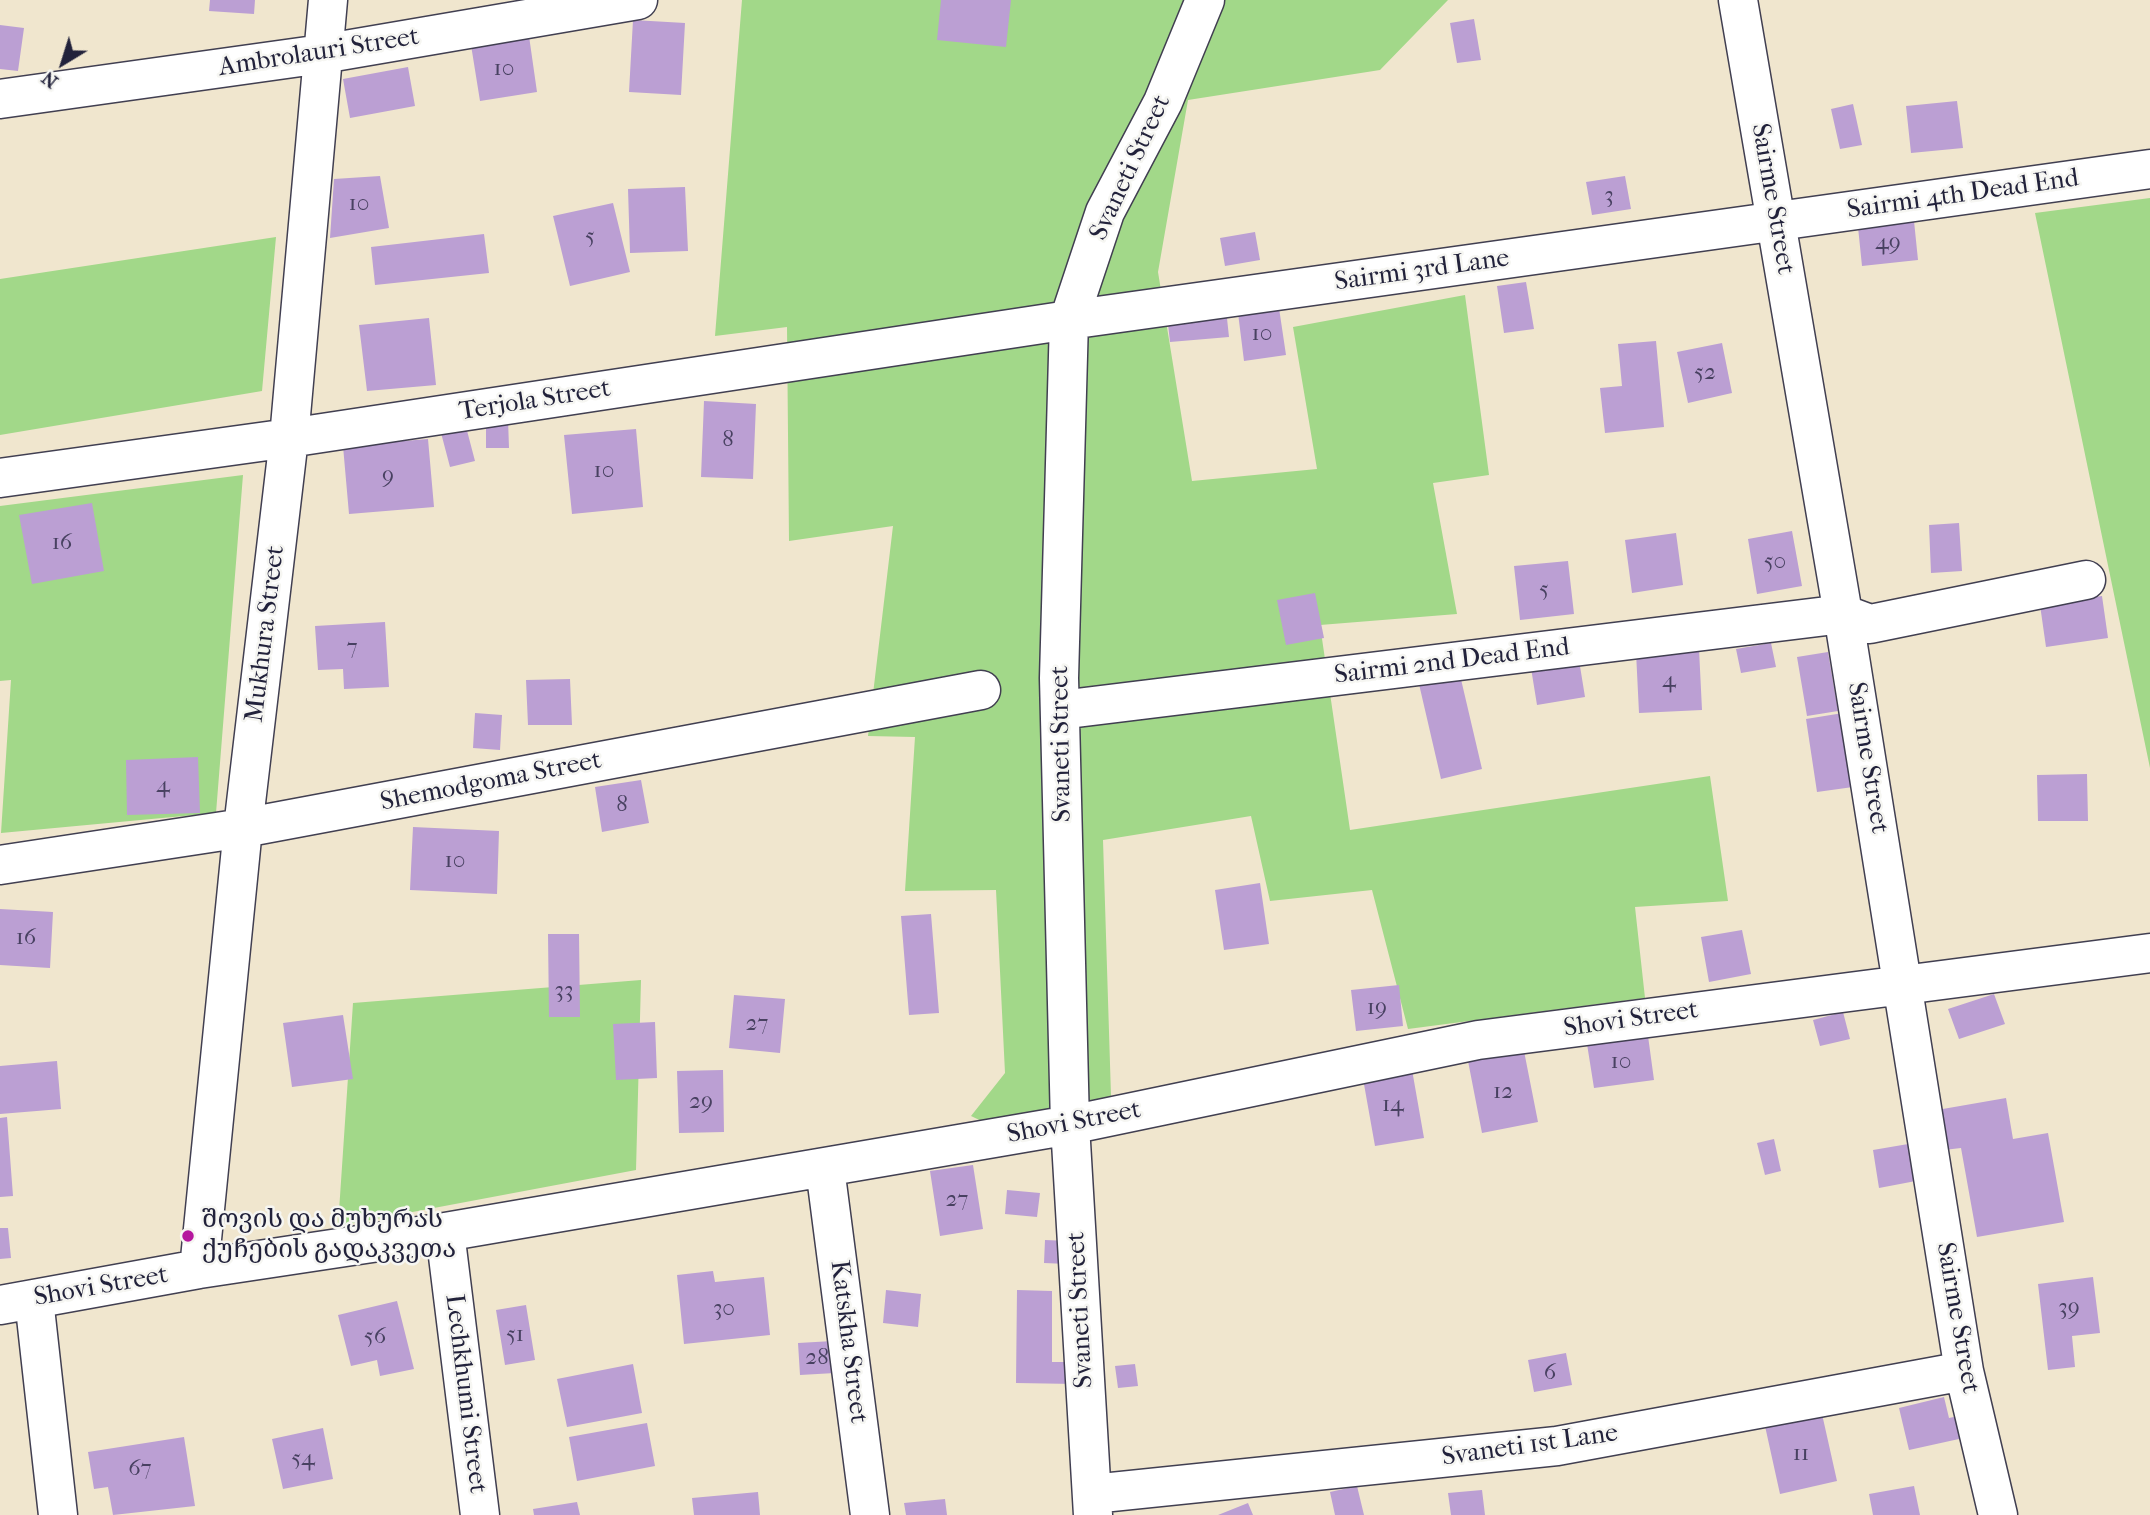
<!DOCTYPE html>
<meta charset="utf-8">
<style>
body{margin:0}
#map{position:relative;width:2150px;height:1515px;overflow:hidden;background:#f0e6ce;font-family:"IM FELL French Canon",serif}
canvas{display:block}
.north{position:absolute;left:28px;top:28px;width:70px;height:70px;-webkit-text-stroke:5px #f6f6f2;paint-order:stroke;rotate:218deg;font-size:19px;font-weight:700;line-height:28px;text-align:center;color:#22223b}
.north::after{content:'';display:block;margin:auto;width:24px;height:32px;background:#22223b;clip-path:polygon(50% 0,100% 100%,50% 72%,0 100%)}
</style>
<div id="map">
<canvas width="2150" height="1515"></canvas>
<div class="north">N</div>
</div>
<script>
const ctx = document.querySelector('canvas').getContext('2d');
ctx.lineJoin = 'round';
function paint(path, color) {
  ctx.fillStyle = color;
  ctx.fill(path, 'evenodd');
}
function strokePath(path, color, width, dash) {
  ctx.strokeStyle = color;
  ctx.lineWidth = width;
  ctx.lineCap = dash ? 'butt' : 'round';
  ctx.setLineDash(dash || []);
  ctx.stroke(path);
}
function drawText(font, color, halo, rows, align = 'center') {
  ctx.font = font + ' "IM FELL French Canon","Noto Serif Georgian",serif';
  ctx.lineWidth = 5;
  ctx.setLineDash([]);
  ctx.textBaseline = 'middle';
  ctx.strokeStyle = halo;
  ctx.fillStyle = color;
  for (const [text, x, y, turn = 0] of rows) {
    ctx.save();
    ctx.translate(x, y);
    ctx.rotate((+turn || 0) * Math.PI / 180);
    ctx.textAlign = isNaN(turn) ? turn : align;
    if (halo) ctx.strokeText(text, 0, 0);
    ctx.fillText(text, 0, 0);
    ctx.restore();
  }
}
paint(new Path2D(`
 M742,0h706l-68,70 -192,30 -30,172 34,209 125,-12 -24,-142 172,-32 24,180 -56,8 24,131 -137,11 30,205 360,-54 18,125 -93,6 10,91 -237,31 -36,-139 -102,11 -19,-85 -148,24 8,256 -117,31 -23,-11 34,-43 -9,-183 -91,1 10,-154 -47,-1 25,-210 -104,15 -2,-214 -72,9z
 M2150,198v570l-115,-555z
 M276,237l-14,154 -262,44v-156z
 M243,475l-27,338 -215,20 10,-153 -11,1v-175z
 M641,980l-5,190 -298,56 15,-223z`), '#a2d889');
paint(new Path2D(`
 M210,0h45l-1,14 -45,-3z
 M941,0h70l-5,47 -69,-7z
 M1474,19l7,41 -24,3 -7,-40z
 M633,20l52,3 -4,72 -52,-3z
 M0,25l24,3 -6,43 -18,-2z
 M529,36l8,56 -57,9 -9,-56z
 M408,67l7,39 -65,12 -7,-39z
 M1957,101l6,47 -52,5 -5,-47z
 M1853,104l9,41 -22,4 -9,-40z
 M380,176l9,52 -59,10 4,-59z
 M1625,176l6,33 -39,6 -6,-33z
 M685,187l3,64 -58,2 -2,-64z
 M613,203l17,69 -60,14 -17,-70z
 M1914,221l4,39 -56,6 -4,-39z
 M1255,232l5,28 -35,6 -5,-28z
 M484,234l5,39 -114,12 -4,-38z
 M1526,282l8,47 -30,4 -7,-47z
 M1279,308l7,47 -42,6 -6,-48z
 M1226,309l3,28 -59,5 -3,-27z
 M429,318l7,67 -69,6 -8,-66z
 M1656,341l8,86 -59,6 -5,-45 22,-2 -4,-42z
 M1722,343l10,50 -44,10 -11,-51z
 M704,401l52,3 -3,75 -52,-2z
 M508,419l1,29h-23v-28z
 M465,423l10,38 -25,6 -10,-38z
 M636,429l7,78 -71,7 -8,-79z
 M428,439l6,68 -85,7 -6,-68z
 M92,503l12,68 -72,13 -13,-69z
 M1959,523l3,48 -31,2 -2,-48z
 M1792,531l10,55 -45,8 -9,-55z
 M1676,533l7,52 -51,8 -7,-53z
 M1568,561l6,53 -54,6 -6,-54z
 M1315,593l9,45 -38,7 -9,-45z
 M2102,596l6,42 -62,9 -6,-42z
 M385,622l4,65 -45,2 -1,-20 -25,1 -3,-44z
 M1771,643l5,24 -35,6 -5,-24z
 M1699,649l3,61 -63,3 -3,-61z
 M1828,652l10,59 -31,5 -10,-59z
 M1579,660l6,37 -48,8 -6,-37z
 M1460,675l22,94 -41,10 -22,-95z
 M570,679l2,46h-44l-2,-45z
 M475,713l27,2 -2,35 -27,-2z
 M1843,713l10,74 -36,5 -11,-73z
 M198,757l2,56 -73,2 -1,-55z
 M2087,774l1,47h-50l-1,-46z
 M641,780l8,43 -47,9 -7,-45z
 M413,827l86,4 -2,63 -87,-4z
 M1260,883l9,61 -45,6 -9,-60z
 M0,909l53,3 -3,56 -50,-3z
 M931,914l8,99 -30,2 -8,-99z
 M1742,930l9,44 -42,8 -8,-45z
 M548,934h31l1,83h-31z
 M1399,985l4,41 -47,5 -5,-41z
 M1994,994l11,30 -46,15 -11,-30z
 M734,995l51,4 -5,54 -51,-5z
 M1843,1012l7,27 -30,7 -7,-26z
 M343,1015l10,64 -61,8 -9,-64z
 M655,1022l2,56 -41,2 -3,-56z
 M1648,1036l6,44 -60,8 -7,-44z
 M1524,1051l14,71 -56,11 -14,-72z
 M57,1061l4,48 -61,5v-48z
 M1411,1064l13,74 -49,8 -13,-73z
 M723,1070l1,62 -45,1 -2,-62z
 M2006,1098l7,41 35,-6 16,89 -87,15 -16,-89 -17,2 -7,-40z
 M7,1117l6,79 -13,1v-79z
 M1774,1139l7,32 -16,4 -8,-32z
 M1914,1143l7,37 -42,8 -6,-38z
 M973,1165l10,64 -43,7 -10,-65z
 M1007,1190l33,3 -3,24 -32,-3z
 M0,1228h8l3,30 -11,1z
 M1045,1240l24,1 -2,23 -23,-1z
 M713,1271l2,11 49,-5 6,58 -86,9 -7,-69z
 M2093,1277l7,56 -28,3 3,31 -27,3 -10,-86z
 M886,1290l35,4 -3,33 -35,-4z
 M1017,1290l35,1v71h23v22l-59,-1z
 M397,1301l17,68 -34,7 -3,-16 -26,6 -13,-51z
 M526,1305l9,55 -30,5 -9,-55z
 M833,1341l2,32 -35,2 -2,-32z
 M1566,1353l6,32 -38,7 -6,-32z
 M633,1364l9,49 -75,14 -10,-48z
 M1135,1364l3,22 -20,2 -3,-22z
 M1944,1397l5,21 14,-3 5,22 -59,13 -10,-42z
 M1822,1414l15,67 -57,13 -15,-68z
 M647,1423l8,43 -78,15 -8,-44z
 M323,1428l10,51 -50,10 -11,-50z
 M184,1437l11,69 -82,9 -5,-28 -14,2 -6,-37z
 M1357,1486l7,29h-29l-5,-23z
 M1914,1486l6,29h-47l-4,-21z
 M1482,1490l3,25h-34l-3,-22z
 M758,1492l2,23h-66l-2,-17z
 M945,1499l2,16h-41l-2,-12z
 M577,1502l3,13h-46l-1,-6z
 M1248,1503l5,12h-35z`), '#bb9fd3');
const minor = new Path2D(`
 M1738,0l105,614 121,757 34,144
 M0,99l322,-45 316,-54
 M0,478l289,-40 780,-118 1081,-151
 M1060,710l783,-96 27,10 216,-44
 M0,865l243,-37 738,-138
 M825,1168l45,347
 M445,1232l35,283
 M199,1269l44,-441 46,-390 39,-438
 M34,1299l24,216
 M0,1305l199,-36 246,-37 625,-107 408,-85 672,-87
 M1092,1494l465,-48 407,-75
 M1093,1515l-23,-390 -11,-447 10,-358 36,-108 58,-110 42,-102`);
strokePath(minor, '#413f51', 41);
strokePath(minor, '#fff', 38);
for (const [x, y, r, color] of [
 [188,1236,7,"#b5179e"]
]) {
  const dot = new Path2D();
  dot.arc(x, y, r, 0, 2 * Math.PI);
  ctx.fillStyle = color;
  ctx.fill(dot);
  strokePath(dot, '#f6f6f2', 2.5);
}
drawText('23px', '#484161', null, [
 ["10",504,69],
 ["3",1609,196],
 ["10",359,204],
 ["5",590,237],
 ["49",1888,243],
 ["10",1262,334],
 ["52",1705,373],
 ["8",728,440],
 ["10",604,471],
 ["9",388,476],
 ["16",62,543],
 ["50",1775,562],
 ["5",1544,590],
 ["7",352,648],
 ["4",1669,681],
 ["4",163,786],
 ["8",622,805],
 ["10",455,861],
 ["16",26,938],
 ["33",564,991],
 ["19",1377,1008],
 ["27",757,1024],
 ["10",1621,1062],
 ["12",1503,1092],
 ["29",701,1102],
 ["14",1393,1105],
 ["27",957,1200],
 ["39",2069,1308],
 ["30",724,1309],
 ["51",515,1335],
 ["56",375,1337],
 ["28",817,1358],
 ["6",1550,1373],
 ["11",1801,1454],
 ["54",303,1459],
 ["67",140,1469]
]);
drawText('26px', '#22223b', '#f6f6f2', [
 ["Ambrolauri Street",319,53,-9],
 ["Svaneti Street",1131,168,-65],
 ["Sairmi 4th Dead End",1963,195,-8],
 ["Sairme Street",1772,199,80],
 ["Sairmi 3rd Lane",1422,271,-8],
 ["Terjola Street",535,401,-9],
 ["Mukhura Street",266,634,-83],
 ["Sairmi 2nd Dead End",1452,662,-7],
 ["Svaneti Street",1062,744,-91],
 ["Sairme Street",1867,758,81],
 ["Shemodgoma Street",491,782,-11],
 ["Shovi Street",1631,1020,-8],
 ["Shovi Street",1074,1123,-11],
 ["Shovi Street",101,1287,-10],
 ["Svaneti Street",1081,1310,-93],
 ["Sairme Street",1957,1318,80],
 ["Katskha Street",848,1342,83],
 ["Lechkhumi Street",465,1394,83],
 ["Svaneti 1st Lane",1530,1446,-8]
]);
drawText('26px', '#22223b', '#f6f6f2', [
 ["შოვის და მუხურას",202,1221],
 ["ქუჩების გადაკვეთა",202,1251]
], 'left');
</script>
